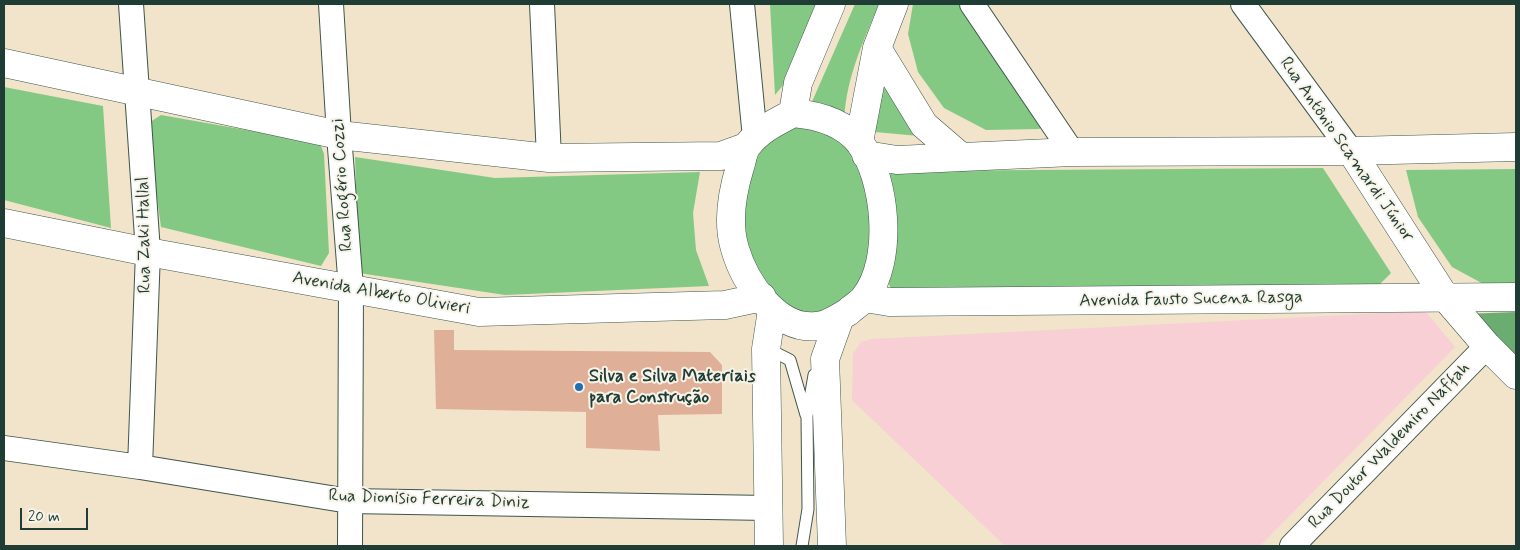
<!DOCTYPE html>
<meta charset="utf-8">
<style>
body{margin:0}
#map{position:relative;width:1520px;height:550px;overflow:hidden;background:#f1e4ca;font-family:Mynerve,sans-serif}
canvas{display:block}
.frame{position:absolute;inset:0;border:5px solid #1f3d34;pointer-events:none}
.scale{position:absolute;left:20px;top:508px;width:68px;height:22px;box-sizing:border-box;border:2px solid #1f3d34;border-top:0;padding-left:6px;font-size:15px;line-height:18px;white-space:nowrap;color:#1f3d34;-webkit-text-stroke:4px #f7f3e8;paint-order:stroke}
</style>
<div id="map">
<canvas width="1520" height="550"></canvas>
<div class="frame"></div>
<div class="scale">20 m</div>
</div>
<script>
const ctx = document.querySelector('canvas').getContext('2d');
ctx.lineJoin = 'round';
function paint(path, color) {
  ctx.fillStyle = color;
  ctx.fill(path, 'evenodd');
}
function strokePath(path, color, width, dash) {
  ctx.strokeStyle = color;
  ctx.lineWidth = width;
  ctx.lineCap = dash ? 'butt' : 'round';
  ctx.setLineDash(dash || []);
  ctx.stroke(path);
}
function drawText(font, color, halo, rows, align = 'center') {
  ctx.font = font + ' Mynerve,sans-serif';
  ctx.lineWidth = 4;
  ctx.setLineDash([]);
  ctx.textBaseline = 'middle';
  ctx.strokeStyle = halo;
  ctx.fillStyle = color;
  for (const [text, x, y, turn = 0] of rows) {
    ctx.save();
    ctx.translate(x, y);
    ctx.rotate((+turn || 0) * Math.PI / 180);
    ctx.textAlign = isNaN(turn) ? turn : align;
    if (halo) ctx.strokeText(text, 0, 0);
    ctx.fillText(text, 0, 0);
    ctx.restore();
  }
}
paint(new Path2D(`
 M1425,311l30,36 -195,199h-255l-153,-146 1,-46 8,-12 11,-3z`), '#f7cfd4');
paint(new Path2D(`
 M770,4h51l-32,74 -14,17z
 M855,4h24c-17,40 -35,79 -35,124l-33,-24z
 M913,4h50l87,120 -11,5 -53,1 -42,-22 -26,-36 -10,-38z
 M881,81l38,55 -44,-4z
 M4,87l99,19 8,122 -107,-28z
 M161,115l159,28 4,11 5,99 -8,13 -160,-39 -14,-103z
 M791,125c13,3 29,4 41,10 26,12 42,67 41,94 0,18 -10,51 -21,65 -9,12 -27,17 -40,22l-36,-15 -33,-57 4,-67 7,-23z
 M355,157l140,21 205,-6 -7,41 3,37 13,36 -204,9 -146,-22z
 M1323,168l68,105 -13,13 -487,2 -4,-7v-100l5,-10z
 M1516,169v117l-27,1 -37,-20 -34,-50 -12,-47z`), '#84c983');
paint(new Path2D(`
 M1516,312v48l-52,-46z`), '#6bad71');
paint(new Path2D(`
 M434,330h20v20l256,2 12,13v49l-64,1 2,36 -74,-3v-36l-150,-3z`), '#e0af98');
const service = new Path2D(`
 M768,349l22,11 16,55
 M802,546l6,-37 -1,-93 7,-41`);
const minor = new Path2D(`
 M131,4l17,248 -8,215
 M331,4l8,131 12,154 -1,257
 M542,4l7,154
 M742,4l13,134
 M972,4l100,148
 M1243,4l108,147
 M4,448l136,19 209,34 419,7
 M1292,546l195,-200`);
const tertiary = new Path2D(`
 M1351,151l94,146 42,49 29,29`);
const secondary = new Path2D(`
 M877,48l47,77 36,31
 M4,63l335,72 210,23 172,-2 25,-9
 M793,113c23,2 51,9 67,30 26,36 34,117 5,154 -4,6 -12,10 -17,15 -8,5 -21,13 -31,14 -40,5 -72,-43 -82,-77 -8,-26 -3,-56 5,-82 2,-6 3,-15 7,-21 12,-16 29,-24 46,-33z
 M793,113l5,-30 33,-79
 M859,142l18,-94 17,-44
 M866,155l31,5 175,-8 279,-1 165,-4
 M4,223l144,29 331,60 246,-7 37,-8
 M865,298l24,4 627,-5
 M769,546l-3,-197 6,-39
 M832,546l-7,-187 15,-42`);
strokePath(service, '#3e564a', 13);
strokePath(minor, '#3e564a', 26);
strokePath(tertiary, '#3e564a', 29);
strokePath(secondary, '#3e564a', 29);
strokePath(service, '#fff', 11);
strokePath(minor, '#fff', 24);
strokePath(tertiary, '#fff', 28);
strokePath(secondary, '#fff', 28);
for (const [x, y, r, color] of [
 [579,387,5,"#1f6fb2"]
]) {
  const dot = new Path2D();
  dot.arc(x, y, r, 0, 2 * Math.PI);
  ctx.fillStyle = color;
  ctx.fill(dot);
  strokePath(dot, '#f7f3e8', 2);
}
drawText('18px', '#1f3d34', '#f7f3e8', [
 ["Rua Antônio Scamardi Júnior",1346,150,55],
 ["Rua Rogério Cozzi",343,185,-94],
 ["Rua Zaki Hallal",145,235,-91],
 ["Avenida Alberto Olivieri",381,294,10],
 ["Avenida Fausto Sucena Rasga",1191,300,-1],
 ["Rua Doutor Waldemiro Naffah",1390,446,-46],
 ["Rua Dionisio Ferreira Diniz",429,500,2]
]);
drawText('bold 18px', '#1f3d34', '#f7f3e8', [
 ["Silva e Silva Materiais",589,377],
 ["para Construção",589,398]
], 'left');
</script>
